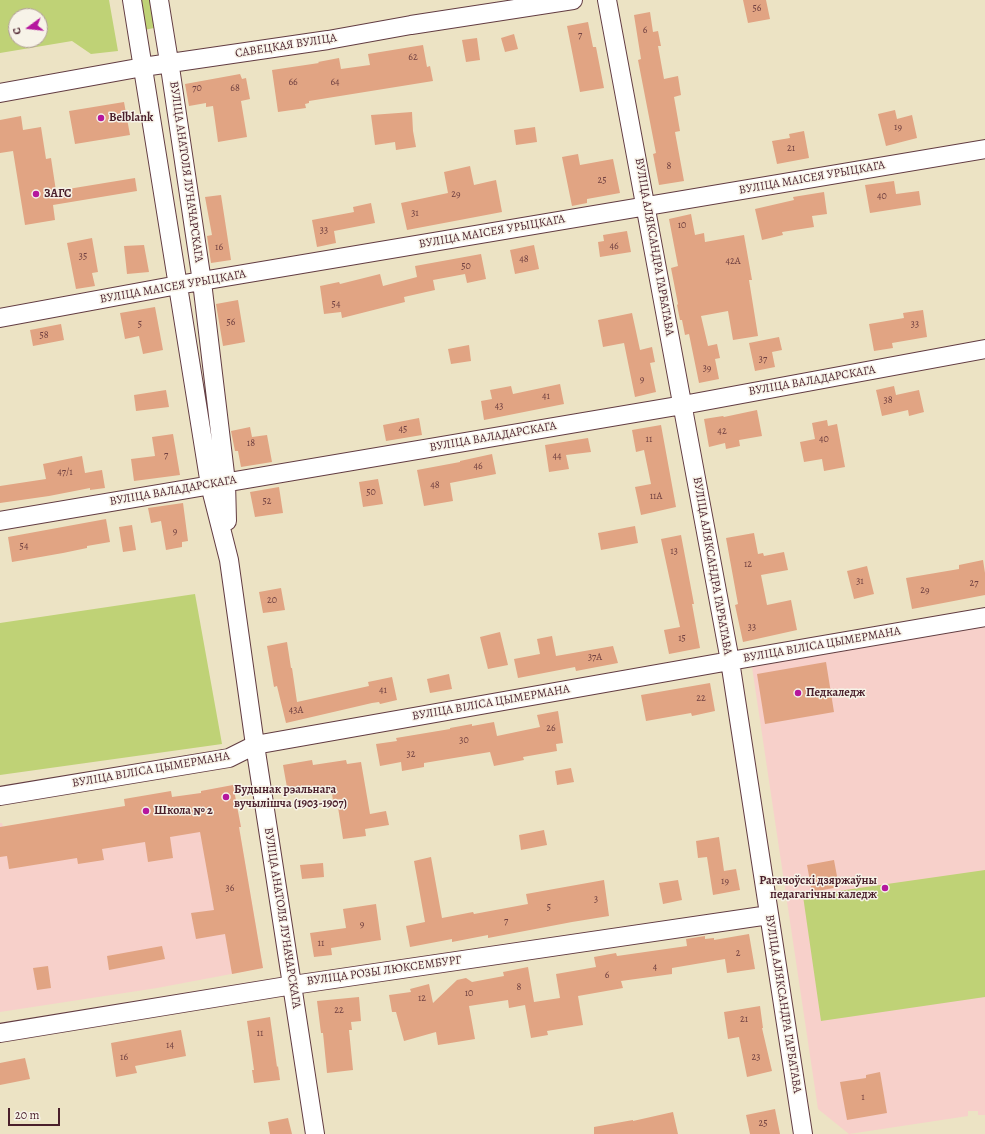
<!DOCTYPE html>
<meta charset="utf-8">
<style>
body{margin:0}
#map{position:relative;width:985px;height:1134px;overflow:hidden;background:#ece3c4;font-family:Alegreya,serif}
canvas{display:block}
.north{position:absolute;left:8px;top:8px;width:40px;height:40px;box-sizing:border-box;background:#f7f3e8;border:1px solid #b29e9c;border-radius:50%;rotate:255deg;font-size:11px;font-weight:700;line-height:16px;text-align:center;color:#4a1f2b}
.north::after{content:'';display:block;margin:auto;width:14px;height:18px;background:#b5179e;clip-path:polygon(50% 0,100% 100%,50% 72%,0 100%)}
.scale{position:absolute;left:8px;top:1108px;width:52px;height:18px;box-sizing:border-box;border:2px solid #4a1f2b;border-top:0;padding-left:5px;font-size:12px;line-height:14px;white-space:nowrap;color:#4a1f2b;-webkit-text-stroke:3px #f7f3e8;paint-order:stroke}
</style>
<div id="map">
<canvas width="985" height="1134"></canvas>
<div class="north">С</div>
<div class="scale">20 m</div>
</div>
<script>
const ctx = document.querySelector('canvas').getContext('2d');
ctx.lineJoin = 'round';
function paint(path, color) {
  ctx.fillStyle = color;
  ctx.fill(path, 'evenodd');
}
function strokePath(path, color, width, dash) {
  ctx.strokeStyle = color;
  ctx.lineWidth = width;
  ctx.lineCap = dash ? 'butt' : 'round';
  ctx.setLineDash(dash || []);
  ctx.stroke(path);
}
function drawText(font, color, halo, rows, align = 'center') {
  ctx.font = font + ' Alegreya,serif';
  ctx.lineWidth = 3;
  ctx.setLineDash([]);
  ctx.textBaseline = 'middle';
  ctx.strokeStyle = halo;
  ctx.fillStyle = color;
  for (const [text, x, y, turn = 0] of rows) {
    ctx.save();
    ctx.translate(x, y);
    ctx.rotate((+turn || 0) * Math.PI / 180);
    ctx.textAlign = isNaN(turn) ? turn : align;
    if (halo) ctx.strokeText(text, 0, 0);
    ctx.fillText(text, 0, 0);
    ctx.restore();
  }
}
paint(new Path2D(`
 M985,627v488h-7v-4h-10v5l-119,18 -31,-25 -66,-442z
 M233,785l8,42 -2,1 24,140 -106,20 -157,24v-189h2l1,4 198,-34v-2z`), '#f7d0ca');
paint(new Path2D(`
 M0,0h109l9,51 -27,3 -19,-13 -72,12zM16,16h24v24h-24z
 M139,0h11l4,28 -10,2z
 M195,594l27,150 -222,31v-152z
 M985,870v127l-164,24 -18,-125z`), '#bfd276');
paint(new Path2D(`
 M743,0h23l4,19 -22,4z
 M650,12l3,20 5,-1 3,15h-3l6,33 14,-3 3,19 -7,2 6,34 -5,1 9,49 -25,4 -6,-31 3,-1 -18,-93 3,-1 -7,-44z
 M588,22l5,25h3l8,41 -24,4 -13,-66z
 M514,34l4,15 -13,3 -4,-14z
 M477,38l3,22 -14,2 -4,-22z
 M423,45l4,22 3,-1 3,15 -124,20v2l-4,1 1,4 -28,4 -6,-42 47,-7 -1,-1 21,-4 2,11 29,-4 -2,-11z
 M240,74l2,5 4,-1 4,21 -9,2 6,36 -29,5 -5,-36 -7,1v-4l-17,3 -4,-22z
 M124,102l6,33 -55,9 -6,-33z
 M895,110l2,9 15,-4 5,23 -31,8 -8,-32z
 M412,112l1,19 3,16 -20,3 -1,-8 -20,3 -4,-30z
 M21,116l2,14 18,-3 5,32 5,-1 5,33 79,-13 2,13 -84,14 2,15 -30,5 -12,-74 -13,2v-33z
 M535,127l2,15 -21,3 -2,-15z
 M804,131l5,27 -32,6 -5,-23 18,-3 -1,-4z
 M578,154l2,11 33,-6 7,34 -33,6v4l-15,3 -10,-49z
 M470,166l4,19 22,-5 6,32 -95,18 -6,-27 47,-10 -4,-21z
 M894,181l2,13 23,-3 2,14 -51,8 -5,-28z
 M824,192l3,22 -15,2 2,11 -32,5 1,3 -21,5 -7,-31 39,-9 -1,-3z
 M221,195l10,65 -20,3 -4,-27 5,-1 -7,-38z
 M371,203l4,20 -41,8 2,12 -19,4 -5,-27 42,-8 -1,-5z
 M691,214l4,21 9,-2 1,9 39,-7 8,45h-3l9,56 -25,4 -5,-29 -27,5 7,30 9,-2 3,14 -5,1 4,20 -20,4 -10,-49 -4,1 -3,-15h-2l-3,-15 1,-1 -7,-36 7,-2 -9,-47z
 M627,231l4,21 -31,5 -2,-15 6,-1 -1,-6z
 M92,238l6,34 -6,1 3,13 -19,3 -9,-46z
 M144,245l5,27 -22,2 -3,-28z
 M534,245l5,24 -24,5 -5,-24z
 M481,254l5,25 -19,4 -2,-9 -32,6 2,10 -31,7 1,5 -63,16 -1,-6 -17,2 -4,-28 19,-4 1,2 40,-10 3,12 34,-9 -2,-11z
 M238,300l7,42 -22,4 -7,-42z
 M155,307l8,43 -20,4 -4,-18 -14,3 -5,-26z
 M923,310l4,27 -35,6 1,5 -19,3 -5,-27 35,-6 -1,-5z
 M632,313l8,37 12,-3 3,15 -5,1 6,29 -21,5 -11,-54 -21,4 -5,-27z
 M61,324l3,16 -31,6 -3,-16z
 M779,337l3,13 -10,2 3,15 -20,4 -6,-28z
 M469,345l2,16 -20,3 -3,-15z
 M560,384l4,20 -80,16 -3,-19 11,-2 -2,-9 21,-4 2,8z
 M894,386l2,9 23,-5 5,22 -15,4 -1,-6 -26,6 -6,-26z
 M166,390l3,17 -33,4 -2,-16z
 M757,410l5,26 -23,4 1,6 -14,3 -1,-6 -16,4 -5,-28 19,-3 1,1z
 M419,418l3,17 -36,6 -3,-16z
 M827,420l1,6 9,-2 8,43 -21,4 -2,-12 -18,3 -4,-20 15,-3 -3,-16z
 M661,425l15,82 -35,8 -6,-28 16,-3 -7,-34 -8,2 -4,-22z
 M250,427l2,10 15,-2 5,27 -31,5 -3,-16h-3l-4,-20z
 M173,434l7,41 -46,6 -3,-22 24,-3 -3,-19z
 M588,438l3,14 -25,3 3,14 -20,3 -4,-27z
 M492,454l4,20 -46,9 3,18 -29,5 -7,-36 43,-8v-1z
 M82,456l3,17 17,-3 3,18 -15,2v-2l-41,8 -49,7v-17l46,-7 -3,-15z
 M378,479l5,25 -20,3 -4,-25z
 M279,487l4,26 -28,4 -5,-25z
 M183,503l5,38 -6,1v5l-16,3 -5,-29 -10,2 -3,-15z
 M106,519l4,23 -23,4v2l-24,5 -51,9 -4,-25z
 M132,525l4,25 -13,2 -4,-25z
 M635,526l3,17 -37,7 -3,-17z
 M754,533l4,21 5,-1 1,3 20,-4 4,18 -27,5 6,30 24,-5 6,30 -54,12 -8,-37 3,-1 -12,-66z
 M681,535l13,69h-2l8,44 -31,6 -5,-24 16,-3 -19,-88z
 M983,560l2,13v22l-73,14 -6,-31 53,-9v-4z
 M867,566l7,28 -20,5 -7,-28z
 M281,588l4,22 -22,3 -4,-21z
 M500,632l8,33 -20,4 -8,-32z
 M552,636l4,20 57,-10 5,17 -42,8 -1,-4 -57,11 -4,-19 26,-5 -3,-15z
 M287,642l4,26h1l5,34 72,-16 -1,-4 24,-5 5,23 -17,4 -1,-2 -7,1 -86,20 -9,-37 -3,1 -7,-41z
 M826,662l8,50 -69,12 -8,-50z
 M449,674l3,15 -22,4 -3,-14z
 M710,683l5,28 -23,5 -1,-3 -45,8 -5,-26z
 M558,711l5,32 -7,1 1,7 -34,6 1,3 -30,6 -4,-14 -66,11v4l-22,4 -1,-9 -21,4 -4,-22 21,-3 -1,-3 54,-9v-1l22,-4v2l22,-4 3,14 43,-9 -3,-12z
 M312,760l1,5 33,-5 1,4 14,-2 9,52 16,-3 3,14 -24,4 1,7 -23,3 -6,-38h-4l-2,-15 -43,7 -5,-28z
 M571,768l3,14 -17,3 -2,-14z
 M233,785l8,42h-2l24,141 -31,6 -7,-40 -29,5 -5,-26 23,-3 -14,-78 -30,5 3,21 -25,4 -3,-20 -43,7 2,11 -26,4 -1,-6 -68,11 -2,-13 -7,1v-30l125,-21 -1,-7 47,-8 1,6 29,-4v-2z
 M544,830l3,15 -26,5 -2,-15z
 M719,837l5,34 12,-2 4,21 -27,5 -6,-38 -9,1 -2,-17z
 M431,857l11,61 31,-6 1,2 54,-10 -2,-10 78,-14 5,36 -37,6 -84,16v-3l-36,7v-3l-42,8 -4,-21 19,-4 -11,-61z
 M834,860l5,27 -27,5 -5,-27z
 M323,863l1,14 -22,2 -2,-14z
 M678,880l4,20 -19,4 -4,-21z
 M376,904l5,36 -50,8 1,7 -18,2 -4,-24 36,-5 -3,-19z
 M749,934l6,35 -28,4 -2,-14 -53,9v6l-51,7 2,7 -45,8 5,29 -36,6 1,4 -17,3 -6,-33 -16,3 -1,-8 -39,6 6,33 -37,6 -2,-13 -32,9 -8,-29h-4l-3,-17 22,-3 -1,-3 19,-5 4,19 24,-23 9,-2 6,4 32,-6 -1,-4 25,-5 6,35 26,-4 -4,-24 40,-7 -2,-10 22,-4 1,3 70,-10 -1,-7 19,-3v3l9,-1v2z
 M162,946l3,13 -56,11 -2,-14z
 M48,966l3,22 -14,2 -4,-22z
 M359,997l2,24 -10,1 1,8h-3l4,40 -26,3 -4,-40h-2l-4,-32z
 M760,1006l3,22h-1l10,43 -25,6 -8,-40 -11,2 -4,-27z
 M270,1017l7,50 1,-1 2,14 -26,3 -2,-13h2l-7,-49z
 M181,1030l5,26 -51,10 2,7 -21,4 -5,-34z
 M25,1058l5,21 -30,6v-22z
 M880,1072l7,41 -40,7 -7,-38 26,-4v-3z
 M775,1109l5,25h-30l-4,-19z
 M673,1112l5,22h-84v-7l39,-7v1z
 M288,1118l4,16h-22l-2,-12z`), '#e1a483');
const street = new Path2D(`
 M132,0l78,485 19,75 26,185 60,389
 M159,0l12,74 31,208 24,200 1,39
 M607,0l123,661 73,473
 M0,93l143,-26 185,-27 83,-15 162,-25
 M0,318l178,-33 807,-136
 M0,521l683,-116 302,-56
 M0,796l229,-38 26,-13 475,-84 255,-44
 M0,1033l293,-48 476,-70`);
strokePath(street, '#623c42', 20);
strokePath(street, '#fff', 18);
for (const [x, y, r, color] of [
 [101,118,4,"#b5179e"],
 [36,194,4,"#b5179e"],
 [798,693,4,"#b5179e"],
 [226,797,4,"#b5179e"],
 [146,811,4,"#b5179e"],
 [885,888,4,"#b5179e"]
]) {
  const dot = new Path2D();
  dot.arc(x, y, r, 0, 2 * Math.PI);
  ctx.fillStyle = color;
  ctx.fill(dot);
  strokePath(dot, '#f7f3e8', 1.5);
}
drawText('10px', '#704041', null, [
 ["56",757,9],
 ["6",645,31],
 ["7",580,36],
 ["62",413,58],
 ["66",293,83],
 ["64",335,83],
 ["70",197,89],
 ["68",235,89],
 ["19",898,128],
 ["21",791,149],
 ["8",669,167],
 ["25",602,181],
 ["29",456,195],
 ["40",882,197],
 ["31",415,214],
 ["10",682,226],
 ["33",324,231],
 ["46",614,247],
 ["16",219,248],
 ["35",83,257],
 ["48",524,260],
 ["42А",733,262],
 ["50",466,267],
 ["54",336,305],
 ["56",231,323],
 ["5",140,325],
 ["33",915,325],
 ["58",44,336],
 ["37",763,360],
 ["39",707,369],
 ["9",642,380],
 ["41",546,397],
 ["38",888,401],
 ["43",499,407],
 ["45",403,430],
 ["42",722,432],
 ["11",649,440],
 ["40",824,440],
 ["18",251,444],
 ["7",166,456],
 ["44",557,457],
 ["46",478,467],
 ["47/1",65,473],
 ["48",435,486],
 ["50",371,493],
 ["11А",656,497],
 ["52",267,502],
 ["9",175,532],
 ["54",24,547],
 ["13",674,552],
 ["12",748,565],
 ["31",860,582],
 ["27",974,584],
 ["29",925,591],
 ["20",272,601],
 ["33",752,628],
 ["15",682,639],
 ["37А",595,658],
 ["41",383,691],
 ["22",701,699],
 ["43А",296,711],
 ["26",551,729],
 ["30",464,741],
 ["32",411,755],
 ["19",725,882],
 ["36",230,889],
 ["3",596,900],
 ["5",549,908],
 ["7",506,922],
 ["9",362,925],
 ["11",321,944],
 ["2",738,954],
 ["4",655,968],
 ["6",607,976],
 ["8",519,988],
 ["10",469,994],
 ["12",422,999],
 ["22",339,1011],
 ["21",744,1020],
 ["11",260,1034],
 ["14",170,1046],
 ["16",124,1058],
 ["23",756,1058],
 ["1",863,1098],
 ["25",763,1124]
]);
drawText('12px', '#4a1f2b', '#f7f3e8', [
 ["САВЕЦКАЯ ВУЛІЦА",286,46,-9],
 ["ВУЛІЦА АНАТОЛЯ ЛУНАЧАРСКАГА",186,172,82],
 ["ВУЛІЦА МАІСЕЯ УРЫЦКАГА",812,178,-10],
 ["ВУЛІЦА МАІСЕЯ УРЫЦКАГА",492,232,-10],
 ["ВУЛІЦА АЛЯКСАНДРА ГАРБАТАВА",654,247,80],
 ["ВУЛІЦА МАІСЕЯ УРЫЦКАГА",173,287,-10],
 ["ВУЛІЦА ВАЛАДАРСКАГА",812,381,-10],
 ["ВУЛІЦА ВАЛАДАРСКАГА",493,437,-10],
 ["ВУЛІЦА ВАЛАДАРСКАГА",173,491,-10],
 ["ВУЛІЦА АЛЯКСАНДРА ГАРБАТАВА",712,566,80],
 ["ВУЛІЦА ВІЛІСА ЦЫМЕРМАНА",822,645,-10],
 ["ВУЛІЦА ВІЛІСА ЦЫМЕРМАНА",491,703,-10],
 ["ВУЛІЦА ВІЛІСА ЦЫМЕРМАНА",151,770,-10],
 ["ВУЛІЦА АНАТОЛЯ ЛУНАЧАРСКАГА",282,918,81],
 ["ВУЛІЦА РОЗЫ ЛЮКСЕМБУРГ",384,971,-8],
 ["ВУЛІЦА АЛЯКСАНДРА ГАРБАТАВА",783,1004,81]
]);
drawText('bold 12px', '#4a1f2b', '#f7f3e8', [
 ["Belblank",109,118],
 ["ЗАГС",44,194],
 ["Педкаледж",806,693],
 ["Будынак рэальнага",234,790],
 ["вучылішча (1903-1907)",234,804],
 ["Школа № 2",154,811],
 ["Рагачоўскі дзяржаўны",877,881,"right"],
 ["педагагічны каледж",877,895,"right"]
], 'left');
</script>
